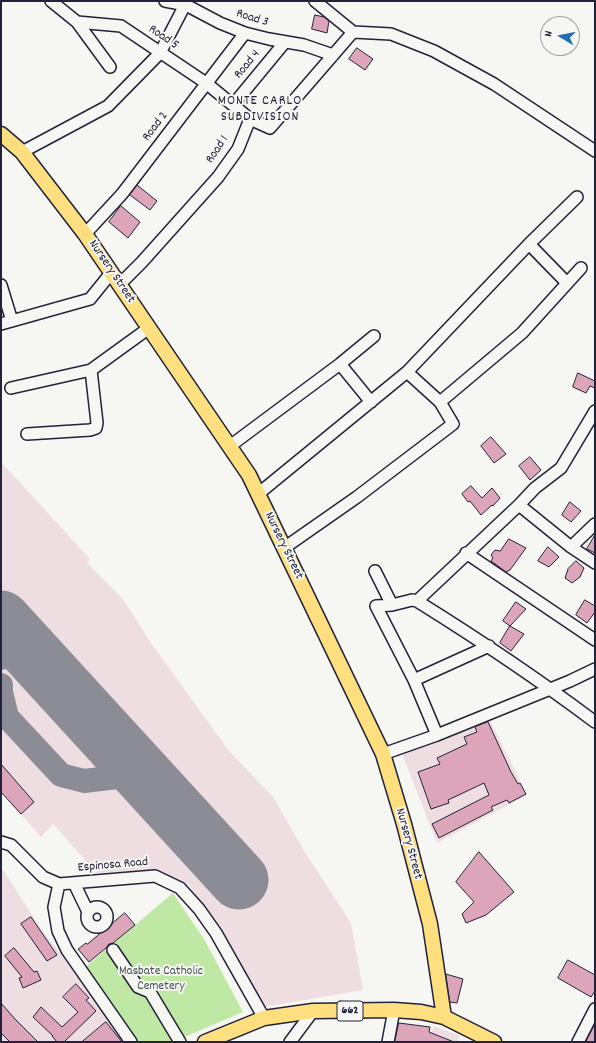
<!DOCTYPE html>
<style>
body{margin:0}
#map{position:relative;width:596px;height:1043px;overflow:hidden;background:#f6f6f2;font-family:Dekko,sans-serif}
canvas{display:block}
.frame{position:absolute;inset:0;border:2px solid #22223b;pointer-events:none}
.north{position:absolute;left:540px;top:16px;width:40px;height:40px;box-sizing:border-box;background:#f6f6f2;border:1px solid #a1a1a9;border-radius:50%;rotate:280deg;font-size:11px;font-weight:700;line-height:16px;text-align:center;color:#22223b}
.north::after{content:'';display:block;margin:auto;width:14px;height:18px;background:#1f6fb2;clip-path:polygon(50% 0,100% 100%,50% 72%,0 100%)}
</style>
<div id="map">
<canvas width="596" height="1043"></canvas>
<div class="frame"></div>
<div class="north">N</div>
</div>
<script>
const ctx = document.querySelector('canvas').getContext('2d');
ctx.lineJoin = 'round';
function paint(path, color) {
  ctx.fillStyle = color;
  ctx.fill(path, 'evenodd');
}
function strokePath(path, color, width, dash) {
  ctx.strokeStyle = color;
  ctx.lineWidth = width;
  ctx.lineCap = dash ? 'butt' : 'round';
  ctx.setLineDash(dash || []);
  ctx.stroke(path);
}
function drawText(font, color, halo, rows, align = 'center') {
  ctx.font = font + ' Dekko,sans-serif';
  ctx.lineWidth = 4;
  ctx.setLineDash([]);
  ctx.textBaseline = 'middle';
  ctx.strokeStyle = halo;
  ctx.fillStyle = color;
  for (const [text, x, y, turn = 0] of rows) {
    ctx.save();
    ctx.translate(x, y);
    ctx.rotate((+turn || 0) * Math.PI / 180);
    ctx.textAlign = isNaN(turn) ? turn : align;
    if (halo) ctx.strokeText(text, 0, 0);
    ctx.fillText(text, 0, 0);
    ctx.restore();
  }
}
paint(new Path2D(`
 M1,462l89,97 -3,4 35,35 29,45 78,108 44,46 33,57 45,69 12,67 -99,17 -25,-47 -50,-75 -18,-8 -18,-6 -56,2 -44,-49 -12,13 -40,-45z
 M488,716l39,79 -90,48 -36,-92z
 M1,867l43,66 61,76 23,33h-127z
 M434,1026l26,10 -3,6h-30z`), '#eedee1');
paint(new Path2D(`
 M173,893l31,46 39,73 -70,30h-36l-54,-73z`), '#bfe8a4');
strokePath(new Path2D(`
 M1,656l7,-21 -1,-8
 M1,658l10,-8 17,-1
 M1,685v7l6,25 54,58 23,6 33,-4c7,-6 7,-13 8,-21
 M117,777l30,3`), '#8c8c96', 24);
strokePath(new Path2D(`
 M1,620l238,260`), '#8c8c96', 59);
const building = new Path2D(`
 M315,15l9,2 5,4 -2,12 -15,-4z
 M357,48l16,11 -8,11 -16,-11z
 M137,185l20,16 -7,9 -20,-15z
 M121,206l19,16 -12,16 -19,-16z
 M578,373l17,8v7l-5,-2 -4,7 -13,-6z
 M491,437l15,17 -12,9 -13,-17z
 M530,457l11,13 -11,10 -11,-14z
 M471,486l11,12 10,-10 8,10 -7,8 -1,-1 -11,10 -11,-14 -2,1 -6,-8z
 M570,502l11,9 -10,11 -9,-7z
 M595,535v18l-8,-4z
 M509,539l17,9 -16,22 -4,2 -15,-11 2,-3 -2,-3 4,-5 5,1z
 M548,547l11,10 -10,10 -11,-6z
 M576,561l8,7 -4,9 -8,6 -7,-5 3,-9z
 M585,600l10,6v6l-8,11 -11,-8z
 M516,602l10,7 -16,17 -7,-5z
 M510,626l14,8 -13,17 -11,-8z
 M488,722l23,50 7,12 2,-1 6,11 -17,9 -2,-3 -16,7 2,3 -54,28 -7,-14 57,-29 -5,-12 -36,17 1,3 -18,6 -13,-37 22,-8 -3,-6 30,-14 -3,-7 13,-5 -2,-5z
 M1,764l33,38 -13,12 -20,-22z
 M479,852l35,40 -28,23 -20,8 -4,-9 12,-12 -18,-20z
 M125,913l10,12 -22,18 -4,1 -3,4 -17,14 -11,-13 8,-6 1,1z
 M31,917l26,38 -10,6 -26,-37z
 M14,948l20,24 3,-1 4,9 -18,8 -4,-10 3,-1 -17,-21z
 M568,960l27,15v16l-4,6 -33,-19z
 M446,974l17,5 -6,24 -7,-1z
 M76,984l13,14 -3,2 10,11 -32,31h-7l-5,-6h1l-20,-19 8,-10 21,20 16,-15 -15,-15z
 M1,1003l14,16 23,23h-28l-9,-9z
 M106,1022l16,20h-40z
 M399,1023l31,4 -1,5 25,10h-59z
 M595,1024v18h-9z`);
paint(building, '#dca5b9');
strokePath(building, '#22223b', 1);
const minor = new Path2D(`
 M51,1l26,21 44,4 85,57 44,36
 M165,1l21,4 34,18 25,10 24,6 35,6 29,10
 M315,1l38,31 38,2 43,17 60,33 101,67
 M77,22l33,45
 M233,105l52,-63
 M22,152l86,-46 52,-53 27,-52
 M85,234l37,-40 123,-161
 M529,244l38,39
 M1,285l11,36
 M119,285l23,-23 76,-85 20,-28 12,-30 20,9 83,-96
 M1,324l89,-25 21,-26
 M340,364l31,38
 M407,372l33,30
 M11,388l80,-18 58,-42
 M27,434l63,-4 6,-2 1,-5 -6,-53
 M230,446l110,-82 34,-28
 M258,494l149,-122 122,-128 48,-47
 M519,505l16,-17 26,-20 34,-57
 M595,524l-24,23 24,16
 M284,548l73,-51 96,-73 -13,-22 82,-69 59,-65
 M466,553l129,87
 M375,571l17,34 20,-5 5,1 102,-96 52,42
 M417,601c61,38 121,78 178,121
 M392,605l-16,1 38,74 75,-34
 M414,680l23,55
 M383,754l54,-19 133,-54 25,-12
 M1,842l10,3 32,32 16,7 96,-8 25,12 19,21 17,24 48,85
 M74,883l14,29
 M59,884l-5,23 4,24 9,19 64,92
 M87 917a10 10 0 1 1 20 0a10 10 0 1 1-20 0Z
 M113,950l25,37 12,5 30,50
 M290,1042l23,-31
 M388,1042l6,-32
 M578,1042l17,-33`);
const major = new Path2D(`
 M1,134l21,18 63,82 164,241 134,279 21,70 26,100 14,93
 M205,1042l59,-24 49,-7 81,-1 27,2 23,5 50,25`);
strokePath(minor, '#22223b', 14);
strokePath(major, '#22223b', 17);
strokePath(minor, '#f6f6f2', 11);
strokePath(major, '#fddf80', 14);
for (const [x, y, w] of [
 [350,1011,26]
]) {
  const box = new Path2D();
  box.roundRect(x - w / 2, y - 10, w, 20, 3);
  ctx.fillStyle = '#f6f6f2';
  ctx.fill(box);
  strokePath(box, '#22223b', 1);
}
drawText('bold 12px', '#22223b', null, [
 ["662",350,1011]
]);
drawText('13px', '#22223b', '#f6f6f2', [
 ["Road 3",252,19,17],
 ["Road 5",163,38,34],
 ["Road 4",248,65,-51],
 ["Road 2",156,127,-53],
 ["Road 1",218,150,-57],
 ["Nursery Street",111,272,56],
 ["Nursery Street",283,546,64],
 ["Nursery Street",408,844,75],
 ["Espinosa Road",113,866,-5]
]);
drawText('13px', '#495455', '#f6f6f2', [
 ["Masbate Catholic",161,972],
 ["Cemetery",161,987]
]);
ctx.letterSpacing = '1px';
drawText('14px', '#22223b', '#f6f6f2', [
 ["MONTE CARLO",260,102],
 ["SUBDIVISION",260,118]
]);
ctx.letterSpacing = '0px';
</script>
